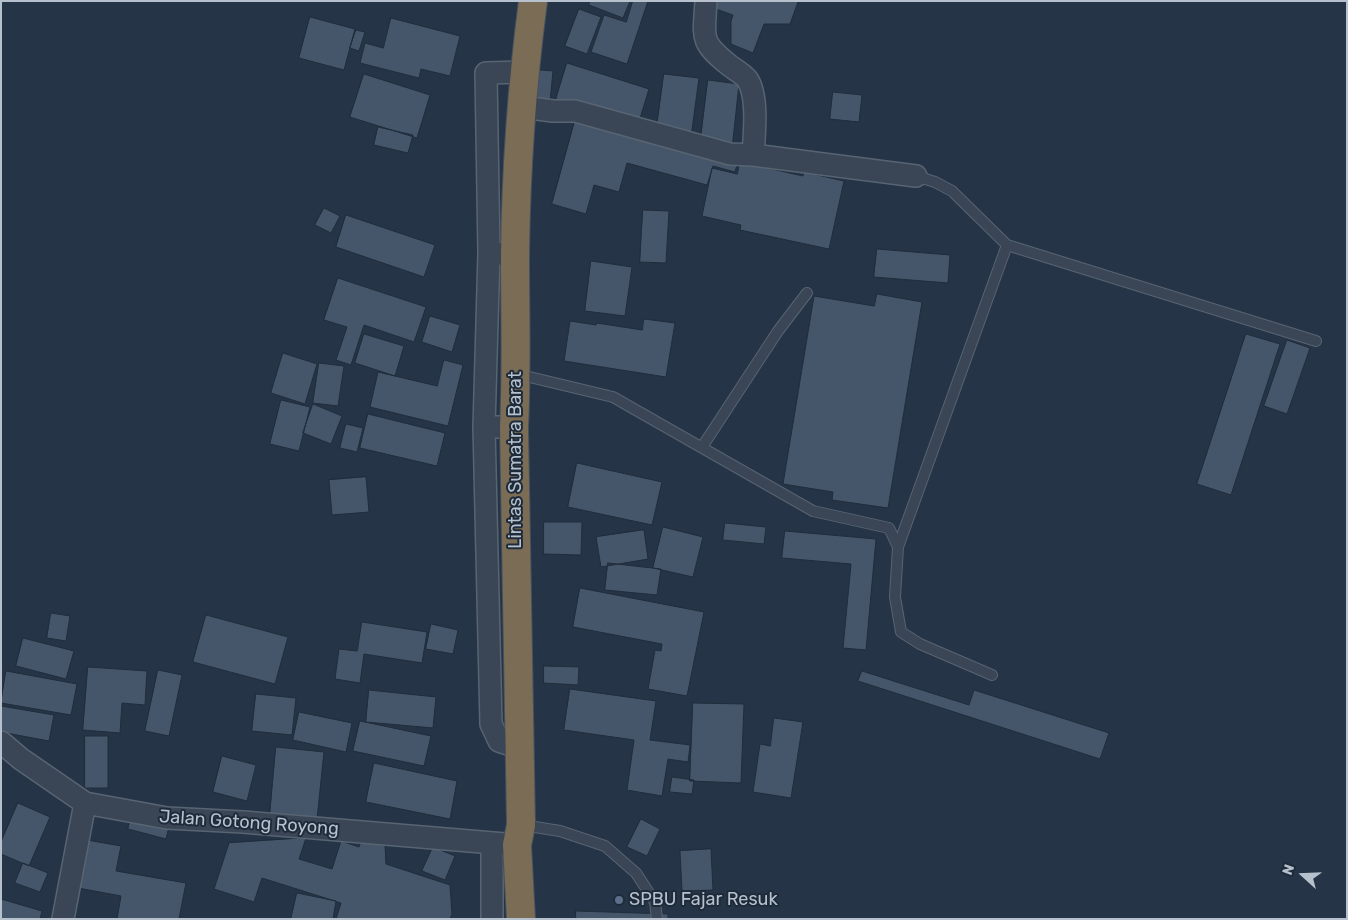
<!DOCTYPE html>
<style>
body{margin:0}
#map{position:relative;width:1348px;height:920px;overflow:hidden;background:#253446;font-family:Rubik,sans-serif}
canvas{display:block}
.frame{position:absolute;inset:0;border:2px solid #b7c1ce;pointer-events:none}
.north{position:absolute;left:1278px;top:850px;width:50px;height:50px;-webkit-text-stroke:4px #1e2b3a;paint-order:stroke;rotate:290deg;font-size:14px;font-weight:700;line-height:20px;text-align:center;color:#b7c1ce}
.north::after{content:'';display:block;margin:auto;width:18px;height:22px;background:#b7c1ce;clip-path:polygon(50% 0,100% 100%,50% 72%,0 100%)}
</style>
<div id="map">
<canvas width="1348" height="920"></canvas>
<div class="frame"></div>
<div class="north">N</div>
</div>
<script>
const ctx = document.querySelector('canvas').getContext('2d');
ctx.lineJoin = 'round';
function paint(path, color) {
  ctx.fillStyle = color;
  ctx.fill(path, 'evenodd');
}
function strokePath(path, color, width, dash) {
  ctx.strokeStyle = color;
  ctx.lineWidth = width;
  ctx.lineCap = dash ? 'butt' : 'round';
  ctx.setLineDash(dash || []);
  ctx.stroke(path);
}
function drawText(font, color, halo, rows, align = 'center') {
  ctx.font = font + ' Rubik,sans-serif';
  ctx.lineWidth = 4;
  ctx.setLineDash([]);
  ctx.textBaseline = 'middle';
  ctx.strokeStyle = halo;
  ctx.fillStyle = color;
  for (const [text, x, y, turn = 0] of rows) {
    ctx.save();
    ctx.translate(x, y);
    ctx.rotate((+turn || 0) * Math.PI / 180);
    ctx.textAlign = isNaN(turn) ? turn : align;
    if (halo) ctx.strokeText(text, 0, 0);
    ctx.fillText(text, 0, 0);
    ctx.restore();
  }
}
const building = new Path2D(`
 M590,1h40l-7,17 -34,-13z
 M633,1h15l-21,63 -36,-12 13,-37 22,7z
 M710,1h86l2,1 -8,22h-26l-11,29 -22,-9v-23l2,-6 -23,-8z
 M579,9l22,8 -14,37 -22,-8z
 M310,17l45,12 -11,41 -45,-12z
 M391,18l69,18 -10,40 -29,-7 -2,9 -59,-15 5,-20 18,5z
 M356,30l9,2 -6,19 -9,-3z
 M567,63l82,26 -11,36 -82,-26z
 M529,69l24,2 -3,31 -24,-2z
 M364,74l66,21 -13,43 -67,-21z
 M664,74l35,4 -8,59 -35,-4z
 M708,80l31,4 -7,65 -32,-4z
 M833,92l29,3 -3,27 -29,-3z
 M576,117l162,44 -3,11 -22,-6 -6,19 -80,-22 -8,29 -25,-7 -8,29 -34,-10z
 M378,127l35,8 -5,18 -34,-8z
 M740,162l63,14 1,-4 40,9 -15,68 -89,-19 1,-5 -39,-9 10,-48 25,6z
 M324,208l16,8 -9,17 -16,-8z
 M643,210l26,1 -3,52 -26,-1z
 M346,215l89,30 -11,32 -88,-30z
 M877,249l73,6 -2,28 -74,-6z
 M591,261l41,6 -7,49 -40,-5z
 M338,278l88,29 -12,35 -50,-17 -13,40 -15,-5 11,-33 -23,-7z
 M877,294l45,8 -34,206 -56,-8 1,-8 -50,-8 31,-188 60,10z
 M430,316l30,9 -8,27 -30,-10z
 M644,319l31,4 -9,54 -102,-16 6,-40 26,4 1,-2 45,7z
 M364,334l40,12 -9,30 -40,-13z
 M1246,334l34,10 -49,151 -34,-11z
 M1287,340l23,8 -23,66 -23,-8z
 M283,353l34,11 -12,40 -34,-11z
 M444,360l19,5 -15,61 -78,-19 8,-35 59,14z
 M319,363l25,3 -6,40 -25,-3z
 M281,400l29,7 -11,44 -29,-7z
 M313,404l29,12 -11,28 -28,-11z
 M368,414l77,19 -8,33 -77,-18z
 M346,424l17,4 -6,24 -17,-4z
 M577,463l85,19 -10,43 -84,-18z
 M366,477l3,35 -37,3 -3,-35z
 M544,522h38l-1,33 -37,-1z
 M725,523l41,4 -2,17 -41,-4z
 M663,527l40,10 -10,40 -40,-9z
 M644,530l4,29 -47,8 -5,-30z
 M785,531l91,8 -10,111 -23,-2 8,-84 -69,-6z
 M608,563l53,6 -4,26 -52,-5z
 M580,588l124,24 -17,84 -39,-7 7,-39 6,1 1,-7 -89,-17z
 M51,613l19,3 -4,25 -19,-3z
 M206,615l82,22 -13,47 -82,-22z
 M362,622l65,10 -5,31 -58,-9 -4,29 -25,-4 4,-30 18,2z
 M431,624l27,6 -5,24 -27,-5z
 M23,638l51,13 -8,28 -50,-13z
 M544,666l35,1 -1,18 -34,-2z
 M88,667l59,4 -2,34 -23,-2 -2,30 -37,-3z
 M158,670l24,5 -13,61 -24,-5z
 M6,671l71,13 -6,31 -70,-12z
 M862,671l107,34 5,-15 135,43 -9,26 -242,-78z
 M570,689l86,12 -6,39 40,5 -2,17 -20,-3 -6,37 -35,-6 7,-50 -70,-10z
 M369,690l67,7 -3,31 -67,-6z
 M256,694l40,4 -4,37 -40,-4z
 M693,703l51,1 -3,79 -51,-2z
 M1,706l53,9 -5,26 -48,-9z
 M299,712l53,11 -6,29 -53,-12z
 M774,718l29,4 -12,76 -38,-6 7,-48 10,2z
 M360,721l71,15 -7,30 -71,-15z
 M85,736h23v52h-23z
 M276,747l48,5 -7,67 -47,-5z
 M222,756l34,9 -9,36 -34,-9z
 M374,763l83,18 -7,38 -84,-17z
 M672,777l22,3 -2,14 -22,-2z
 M18,803l32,14 -21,49 -28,-12v-12z
 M132,813l38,10 -4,16 -38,-10z
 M641,819l19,10 -13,27 -20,-9z
 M306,838l-7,21 33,10 9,-28 18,6 3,-9 23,7 1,19 64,21 2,29 -2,5h-114l5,-16 -79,-25 -8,24 -40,-13 15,-46z
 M87,840l34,6 -5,25 70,12 -7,36h-62l4,-23 -43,-8z
 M433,847l22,9 -10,24 -23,-9z
 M711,849l2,41 -31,1 -2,-40z
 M23,863l25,10 -8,19 -25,-9z
 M297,893l39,8 -3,18h-42z
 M1,899l41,12 -2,8h-39z
 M576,911l92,3v5h-92z`);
paint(building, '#46566a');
strokePath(building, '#202d3c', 1);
const lane = new Path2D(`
 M916,176l19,6 17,9 55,54 309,96
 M517,374l96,23 200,114 76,17 9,19 -3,50 6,35 19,12 72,31
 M702,447l76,-116 29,-38
 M898,547l109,-302
 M522,825l38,6 45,15 31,27 19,29 2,17`);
const street = new Path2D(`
 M706,1c-2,37 -7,40 23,64 5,4 14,9 18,14 12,17 7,57 6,76
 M522,107l31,4h22l155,43 23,1 163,21
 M489,253l-3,-180 39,-1
 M484,427l5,-174 14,1
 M514,427h-30l7,297 8,17 21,7
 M1,742l20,17 64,44 82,15 76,4 274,23
 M63,919l22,-116
 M492,919v-76`);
const highway = new Path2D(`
 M521,919l-4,-74 4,-20 -7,-398c3,-57 1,-114 1,-172 1,-85 7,-170 18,-254`);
strokePath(lane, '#586472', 12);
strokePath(street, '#586472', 24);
strokePath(highway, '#44515f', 30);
strokePath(lane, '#3a4655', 10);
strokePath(street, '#3a4655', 21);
strokePath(highway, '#7b6c56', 28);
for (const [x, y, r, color] of [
 [619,900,5,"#5c6f8a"]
]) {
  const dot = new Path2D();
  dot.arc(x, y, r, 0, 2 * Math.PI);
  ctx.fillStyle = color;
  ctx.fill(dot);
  strokePath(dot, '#1e2b3a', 2);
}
drawText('18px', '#b7c1ce', '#1e2b3a', [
 ["Lintas Sumatra Barat",516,460,-90],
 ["Jalan Gotong Royong",249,823,4]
]);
drawText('18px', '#b7c1ce', '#1e2b3a', [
 ["SPBU Fajar Resuk",629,900]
], 'left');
</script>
